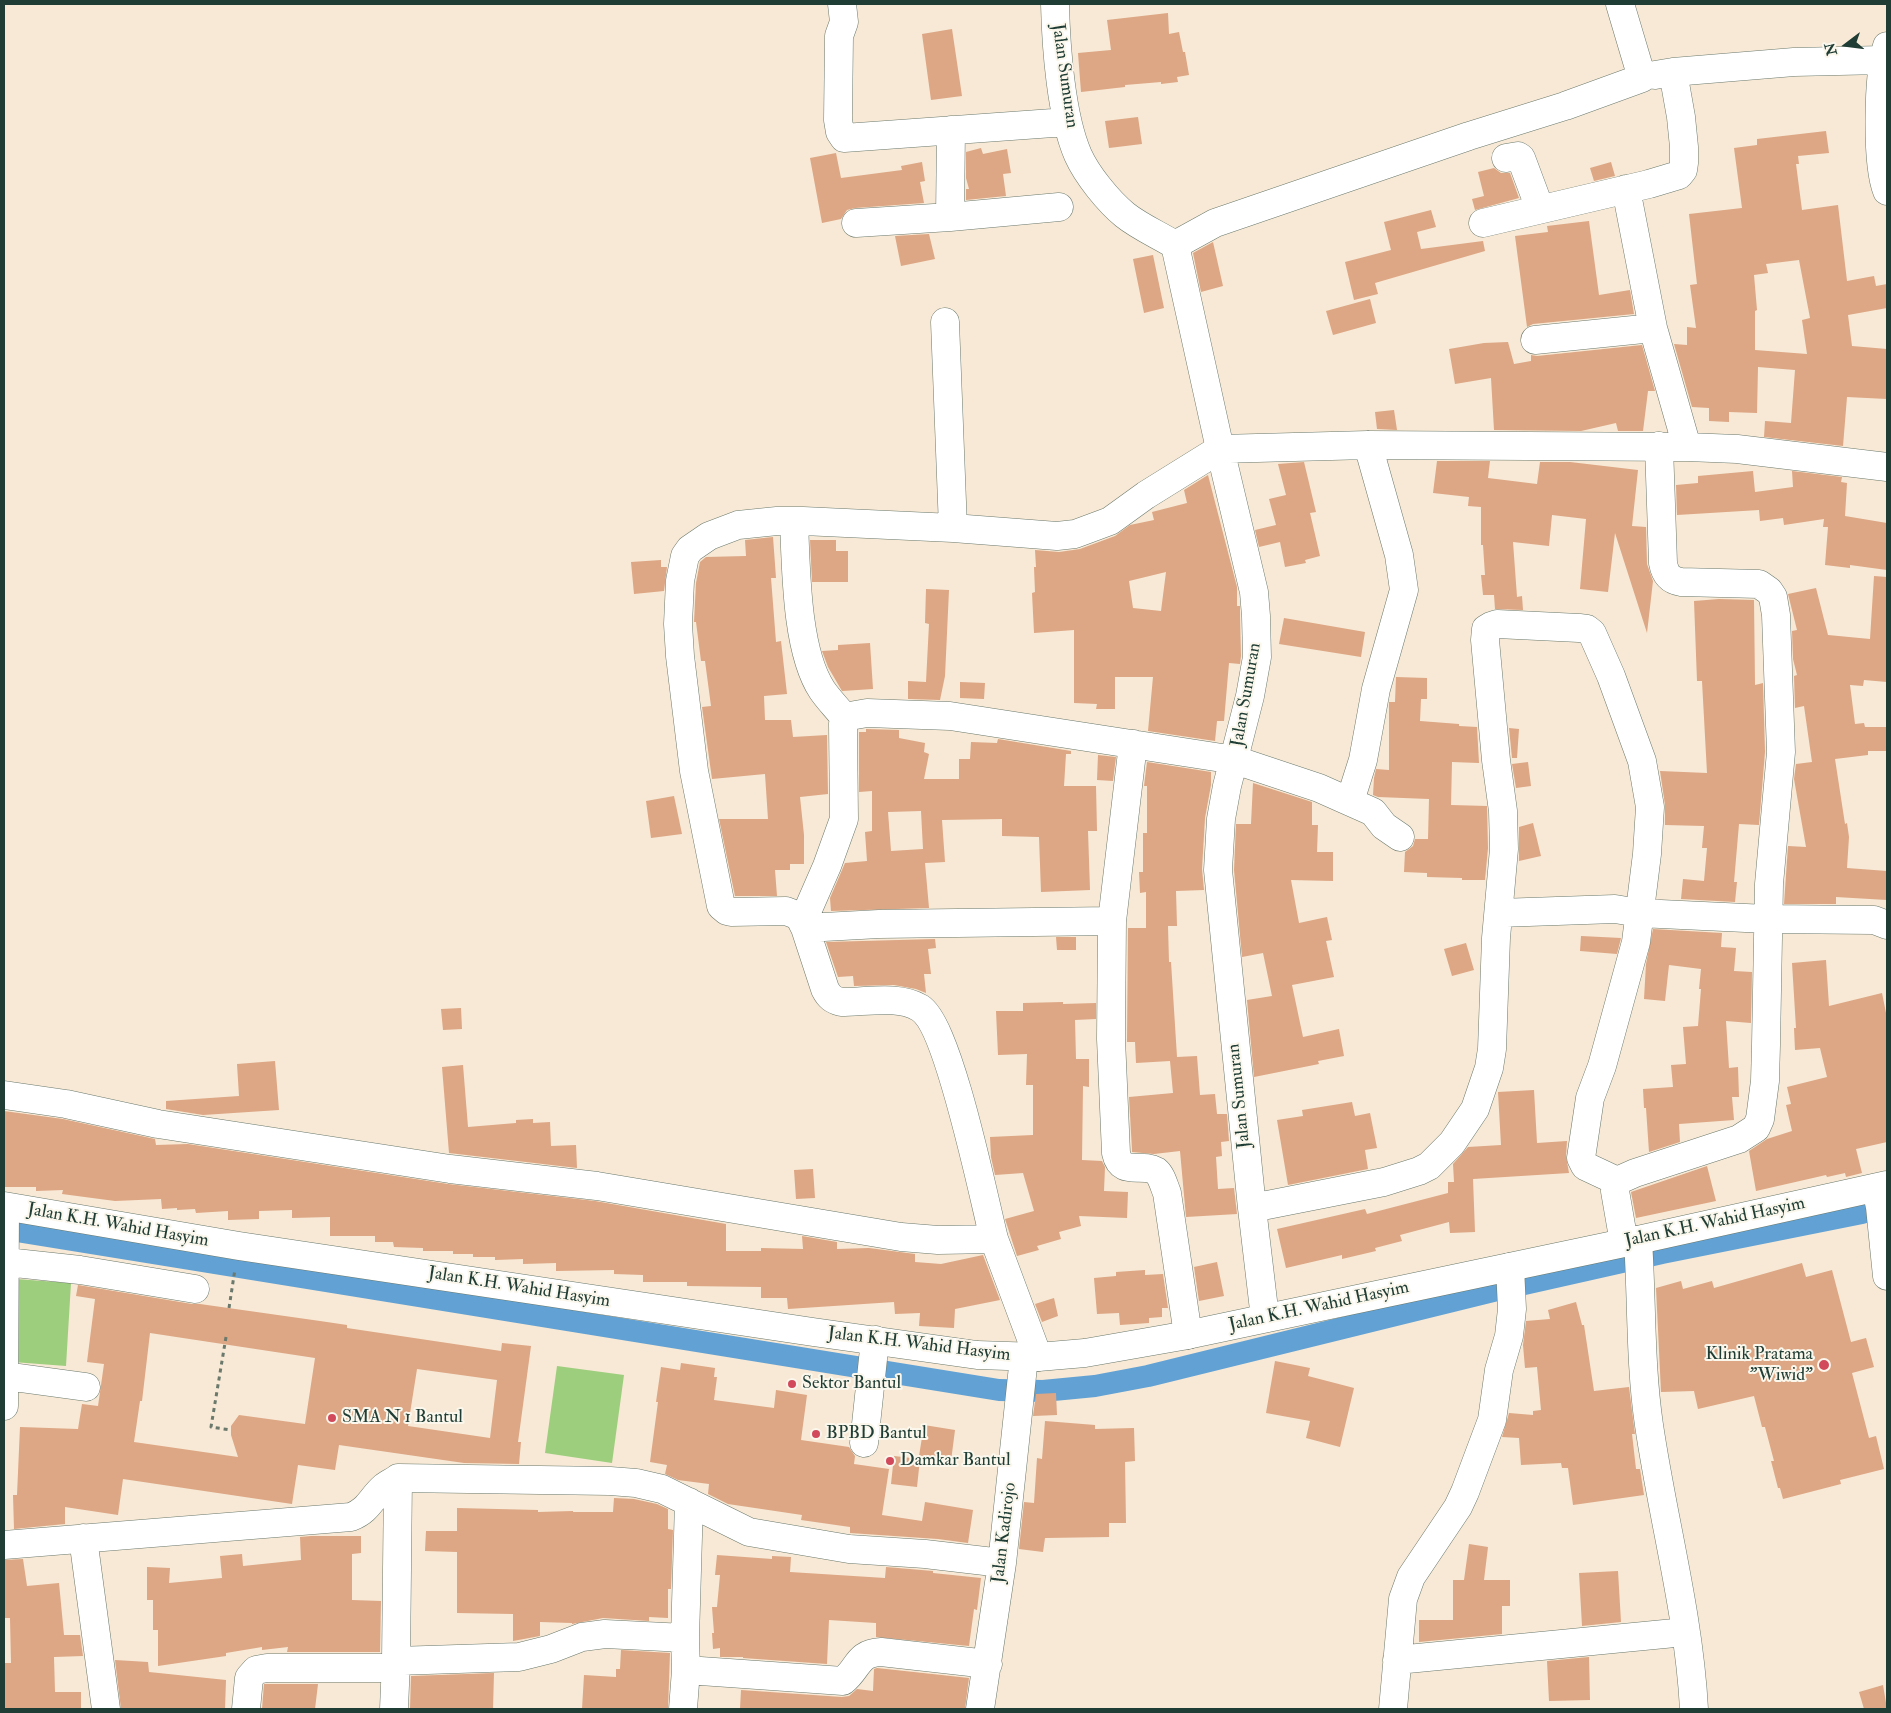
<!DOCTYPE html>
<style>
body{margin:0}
#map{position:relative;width:1891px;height:1713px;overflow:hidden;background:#f7e9d5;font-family:"IM FELL Double Pica",serif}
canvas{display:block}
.frame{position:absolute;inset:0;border:5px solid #1f3d34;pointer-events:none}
.north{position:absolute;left:1821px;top:20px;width:50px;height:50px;-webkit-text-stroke:4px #fbf7ec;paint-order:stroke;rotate:255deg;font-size:14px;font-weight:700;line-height:20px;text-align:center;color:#1f3d34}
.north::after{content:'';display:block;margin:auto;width:18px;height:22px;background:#1f3d34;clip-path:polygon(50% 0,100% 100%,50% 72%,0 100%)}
</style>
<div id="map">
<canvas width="1891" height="1713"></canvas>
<div class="frame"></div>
<div class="north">N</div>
</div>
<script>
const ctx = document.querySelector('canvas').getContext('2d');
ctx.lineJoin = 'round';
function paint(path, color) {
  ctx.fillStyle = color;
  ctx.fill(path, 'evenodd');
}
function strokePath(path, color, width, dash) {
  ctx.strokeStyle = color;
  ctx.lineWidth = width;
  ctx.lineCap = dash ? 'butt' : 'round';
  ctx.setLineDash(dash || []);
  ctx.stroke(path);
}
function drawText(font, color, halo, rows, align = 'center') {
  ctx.font = font + ' "IM FELL Double Pica",serif';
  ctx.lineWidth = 4;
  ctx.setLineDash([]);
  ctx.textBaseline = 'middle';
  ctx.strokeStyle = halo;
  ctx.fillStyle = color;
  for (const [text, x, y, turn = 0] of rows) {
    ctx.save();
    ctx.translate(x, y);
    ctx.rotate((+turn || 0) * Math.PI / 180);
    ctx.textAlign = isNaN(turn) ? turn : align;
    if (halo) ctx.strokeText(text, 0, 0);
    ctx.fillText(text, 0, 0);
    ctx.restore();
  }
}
paint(new Path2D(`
 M16,1279l55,4 -5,83 -53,-4z
 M557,1366l67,9 -12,88 -67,-10z`), '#9dce7d');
strokePath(new Path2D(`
 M4,1229l995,161 44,1 52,-5 53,-10 345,-85 169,-38 200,-40 25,-7`), '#62a1d4', 22);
paint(new Path2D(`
 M1168,13l1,21 10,-2 4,20h2l4,23 -12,2 1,5 -17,2v-2l-36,3v2l-44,5 -3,-39 33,-3 -4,-30z
 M952,29l10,67 -31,4 -9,-66z
 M1138,117l4,27 -33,4 -4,-27z
 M1826,131l3,22 -31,3 1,8h-3l6,46 36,-5 9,76 27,-5 2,10 11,-2v24l-39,7 4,31 35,3v50l-40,-2 -4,49 -79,-9 1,-16 26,2 4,-53 -37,-3 -1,46 -28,-1v10l-20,-1v-13l-17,-1 -18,-63 13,1v-18l9,1 -6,-43 7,-1 -8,-70 53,-6 -8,-60 23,-3v-6zM1799,260l11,58 -8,2 5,34 -52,-4v-39l2,-1 -3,-35 14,-2 -2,-9z
 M981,148l2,6 24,-5 4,24 -8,1 3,22 -40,4v-11h3l-3,-11v-26z
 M836,153l5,25 61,-8 -1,-4 21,-4 3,19 -5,1 4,21 -69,5 -8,2 -6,9 -19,4 -12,-65z
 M1611,162l4,14 -21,5 -4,-13z
 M1494,168l7,5h9l9,25 -44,12 -3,-11 12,-3 -6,-24z
 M1431,210l5,17 -19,5 4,17 62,-8 2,10 -110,32 3,11 -24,6 -9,-38 46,-12 -7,-28z
 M1589,221l10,74 31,-5 4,24 -101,10 -6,3 -12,-91 33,-4 -1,-6z
 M929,234l6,25 -34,7 -6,-30z
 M1213,242l10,44 -22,6 -8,-39z
 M1153,255l11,53 -20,5 -11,-54z
 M1370,299l6,24 -43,12 -7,-24z
 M1508,342l6,22 17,-3v-6l6,1 105,-11 13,46h-7l-5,40h-25l-2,-8 -35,8 -87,-1 -3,-52 -36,6 -6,-35 35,-6z
 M1394,410l3,20 -20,-1 -2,-17z
 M1437,461h53l-2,17 49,6 3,-22h30l68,8 -6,56 14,1 1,37 6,17 -6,52 -32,-100 -7,59 -28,-3 6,-70 -34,-4 -3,31 -36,-4 4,55 5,-1 1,14 -28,-1 -1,-14h-11l-2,-20h4l-2,-30h-2v-38l-13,-1 1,-9 -36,-4z
 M1304,462l12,50 -6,1 10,43 -15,4 1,3 -21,4 -5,-25 -21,5 -4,-17 21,-5 -7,-26 17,-4 -8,-31z
 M1753,471l2,21 38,-5 -1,-16 50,6 -1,5 6,1 -2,33 42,7v47l-37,-5v3l-25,-3 3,-38h-5l1,-8 -40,6 -1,-7 -23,3 -1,-11 -82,5 -1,-30 22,-2v-7z
 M1208,475l29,112v19h3v11l1,39 -1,8 -11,-1 -5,58h-7l-2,20 -67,-10 5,-54h-38v32h-19l1,-5 -23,-1v-73l-40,3 -2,-40 3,-1 -1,-25h2l-1,-17 24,2 21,-3 35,-13 15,-11 24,-5 -2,-8 35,-9 -3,-13zM1166,572l-5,39 -28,-3 -4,-27z
 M773,537l3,41h-5l5,64 5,-1 6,53 -23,2 1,24h26l2,17 34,-2 1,59 -28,3 4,38v29h-14v6h-15l2,26h-42l-16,-77h49l-3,-45 -53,5 -10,-72 9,-1 -6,-45h-4l-5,-39h-2l2,-39 4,-21 6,-5 40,-1 -1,-16z
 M810,540h26v11h12v31h-36z
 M661,560v7h6l-3,24 -30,3 -3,-32z
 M1874,576l13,1v105l-23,-2 -1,6 -13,-1 5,39 9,-1 1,4h22v24h-19v4l-33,4 10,65 2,-1 2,14 -2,31 40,3v29l-51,-3v7h-52l4,-58 18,1 -12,-68 2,-15 16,-2 -8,-56 -9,2 -1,-32 3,-1 -4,-16 -1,-28 5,-1 -9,-36 28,-6 12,47 42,4z
 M926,589l23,1 -4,86 -5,24 -32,-1v-18l18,1 3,-58 -4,-1z
 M1719,599l35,1 1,85 8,-2 2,69 -6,73 -20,-1 -5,58h3l-2,20 -54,-3 2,-20 21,2 3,-33h-5l2,-22 -39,-1v-20l-5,-34 47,2 -5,-92h-5l-3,-80z
 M1284,618l81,14 -4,25 -82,-13z
 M870,643l3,46 -31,2 -14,-24 -6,-16 16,-1v-5z
 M1396,677l31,1v21h-6l-1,22 39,3v2l18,1 2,36 -27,-1 -1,43 36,1 1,42 -3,32h-23v-2l-35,-1v-4l-23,-1 1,-20 8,-6 2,-7h13l1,-40 -51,-2 -5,-2 1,-17 2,-9 13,1v-68h6z
 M960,682l25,1 -1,16 -24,-1z
 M1509,728l10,1 -2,29h-5z
 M866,729l33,1v8l26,5 -1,9 5,2 -5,25h35v-20h11l1,-17 26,1 1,-4 73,12v3h-5l-2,32h32l1,45h-9l2,59 -49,2 -2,-55 -37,-1v-17l-60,1 3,42 -20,1 4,45 -98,3 -1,-13 15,-35 22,-2 -2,-29 7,-1v-40l-13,1v-60h7zM921,811l2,38 -32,2 -3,-39z
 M1098,755l18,2 -3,24 -16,-1z
 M1147,762l64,10v13l-6,33 -3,51 2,21 -28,1 1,35h-9l1,36h2l6,95 20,-1 3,39 15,-1 2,20h10l2,27 -8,1 1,14 -6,1 2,32 16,-1 3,26 -51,3 -6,-66 -26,3 -22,-2v-2l-3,-53 44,-4 -3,-32 -34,2 -1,-21h-8l1,-114h18v-36l-6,1 -1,-21h4v-39h4v-47h-3z
 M1528,762l3,24 -15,2 -4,-24z
 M1253,783l59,19v23h6l-1,27h16v29l-42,-1 8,43 28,-6 5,23 -6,1 8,36 -42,8 11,52 36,-8 5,27 -26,5 1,3 -65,13 -7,-77 25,-4 -9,-43 -21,4 -8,-87 2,-46h15z
 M674,796l8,38 -31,4 -5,-37z
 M1533,823l8,33 -22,5v-34z
 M1653,929l69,4 -1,14 15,1 -2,23 18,1 -1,51 -25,-2 3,47 9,-1 1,30h-7l2,23 -55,4 1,18 -31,10 -3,-44h-2l-1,-19 30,-2 -2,-22 15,-1 -3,-37 15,-1 3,-37h-2l2,-20 -32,-4 -4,36 -21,-2 2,-35z
 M1581,936l40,2 -4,16 -37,-3z
 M1056,937h20v13h-19z
 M935,939l1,9 -8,1 3,25h-7l2,19 -10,-4 -22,-4 -40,1 -1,-10 -15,1 -12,-35z
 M1466,943l8,27 -22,6 -8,-27z
 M1826,960l3,46 53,-13 5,25v124l-31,7 6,24 -16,4 -1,-4 -18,4 -1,-2 -70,16 -7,-40 18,-12 25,-8 -6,-26 5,-1 -4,-17 40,-10 -7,-29 -25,2 -1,-22h2l-4,-65z
 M1063,1002v2l33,-1v16l-21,1 1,39h13v28l-6,-1 -1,74 20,1 3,6 -1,24 24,1 -1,26 -48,-2 2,10 -22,6 2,7 -24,7 2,4 -22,6 -12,-37 29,-8 -11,-38 -28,2 -4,-18 -1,-20 43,-2v-50h-7l1,-31 -29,1 -2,-44h27v-8z
 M461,1008l1,21 -19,1 -2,-21z
 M275,1061l4,49 -76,5 -37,-6v-8l73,-5 -2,-32z
 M463,1065l5,62 48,-4v-3l17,-1v4l17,-1 1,24 25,-1 1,23 -128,-15 -7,-86z
 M1534,1090l3,53 30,-2 -1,15 3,17 -96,6 2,53 -25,1 -1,-11 -49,13 2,6 -27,7 1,3 -34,8v-4l-56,13 -9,-39 88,-20 2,5 81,-21v-11h6l-1,-18 15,-17 33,-2 -3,-53z
 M1352,1102l3,14 15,-3 7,35 -12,2 3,19 -80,16 -11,-65 26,-4 -1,-6z
 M4,1111l59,8 92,20 1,6 32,-1 260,40 147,17 131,23v27h35v-3l42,1 -1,-13 35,6v7l32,-1 46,6v8l26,2 42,-9 17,45 -45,9 -1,19 -35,-2 1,-13 -25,1 -1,-12 -106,7 -1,-11h-26v-11l-74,-1v-4h-44v-7l-29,-1v-4l-58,1v-8l-33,1v-5l-28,1v-3h-22v-3h-20v-3h-30v-3l-29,-1 -1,-5h-18v-6h-45v-19l-38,1v-8l-33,1v8l-31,1v-9l-32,2 -1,-4 -18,1v-2l-15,1 -1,-10 -46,2 -53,-7 1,-4 -27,1v-4h-32z
 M1707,1166l9,35 -80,17 -5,-26z
 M813,1169l2,29 -19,1 -2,-29z
 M1217,1262l7,34 -25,5 -5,-34z
 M1802,1263l4,14 26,-7 19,72 15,-4 8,29 -22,6 17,65 7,-2 8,33 -44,11 1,4 -58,15 -3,-11h-2l-7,-27h3l-9,-34h-3l-8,-31 -56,13 -4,-18 -33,1 -5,-104 25,-7 2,8 29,-8 2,7z
 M1145,1270v5l18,-1 5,34h-6v9l-13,1v5l-29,2 -1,-12 -22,1 -3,-36 22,-2v-4z
 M78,1285l114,19h8l120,17 27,4v3l154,23 1,-8 29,3 -13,96h3l-2,22 -55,-1 -125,-18 -4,25 -37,-5 -6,39 -169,-25 -5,36 -53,-8v17l-51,5 -1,-34h4l3,-68 58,2 4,-25 16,2 6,-42 -17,-2 8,-63 -19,-3zM150,1333l165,25 -10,66 -66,-9 -8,11v9l7,22 -104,-15 6,-41h2zM417,1369l80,11 -7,58 -82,-12z
 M1054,1298l4,18 -16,6 -7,-18z
 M1576,1302l6,23h2l10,66 35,-4 6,47h-3l4,35h4l4,26 -71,10 -5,-37h-6l-1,-5 -40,2 -2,-27 -17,-1 7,-24 24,2v-4l8,-1 -4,-43 -12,1 -2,-23 3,-24 24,-2 -2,-9z
 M1275,1361l35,7 -2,8 46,12 -14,59 -34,-9 4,-17 -44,-8z
 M681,1363l34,5 -1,9h3l-3,23 60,8 2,-18 31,5 -6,45 48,7 6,9 -1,8 35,5 -7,46 40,6 3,-19 48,8 -5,33 -30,-4 -88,-6v-6l-49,-7 1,-5 -74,-11 -20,-10 1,-10 -31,-4 -13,-6 2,-9 -17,-3 8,-60h-2l5,-35 19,3z
 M1056,1393l1,22 -24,1 3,-22z
 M1045,1421l50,4v4l39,-1 1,33 -10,1 1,61h-17v14l-64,1 -2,14 -24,-3 5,-47 10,1 3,-45 5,1z
 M924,1425l31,5 -4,31 -32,-5z
 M894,1456l26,3 -3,28 -26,-3z
 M614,1498l20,1 23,5 11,5v20l5,1 -2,59h-3v29l-19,-1v4l-46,-3 -31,6v-1l-32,-1v14l-27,5v-27l-56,-1v-61l-32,-1 1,-20h31v-23l81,2v2l35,-1v1h40z
 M311,1536h50v17l-9,1v46l29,1 -1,51h-93l1,-5 -26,3v-3l-36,6v3l-68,10v-36h-5v-30h-6v-33l23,1 -1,15 53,-5 -2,-22 22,-2 1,12 58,-6 -1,-23z
 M1469,1544l19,3 -4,33h26v26h-8v28l-83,8v-22h34v-40h11z
 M717,1555l55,4v-3l19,1 -1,15 95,6 1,-11 47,4v2l48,5 -4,32 -3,-1 -5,37 -93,-9v-14l-47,-3 -2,44 -84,-6v-1h-23v-9l-7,1 -1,-16h2l-2,-26h5l3,-32h-5z
 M23,1559l4,27 32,-3 5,52h16l3,21 -29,1 1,35h26v17h-77v-46h7l-1,-45h-6v-58z
 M1618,1571l3,51 -39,4 -3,-53z
 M621,1650l49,3 -2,56h-86l2,-34 32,2v-8h4z
 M1589,1657l1,43 -41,1 -2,-40z
 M115,1660l33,2 1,10 77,8 -1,29h-104z
 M877,1668l92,10 -4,31h-225l1,-19 101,7 7,-1 8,-7 16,2 1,-22z
 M494,1673l-1,36h-83l1,-33z
 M264,1684h54l-3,25h-53z
 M1883,1685l4,24h-23l-5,-17z`), '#dda684');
const minor = new Path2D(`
 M842,4l2,18 -5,14 -1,84 2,12 4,6 223,-16
 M1055,4c1,43 6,112 23,151 9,20 30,46 47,60 15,12 34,20 50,30l45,204 34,143 2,24 1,41 -7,39 -23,90 -6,33 -3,51 34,338 13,110
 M1887,46c-9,28 -11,117 0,145
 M1655,75l18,-3 121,-10 89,-2
 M1506,158l12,-2 3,2 19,51
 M1626,189l27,139 34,119
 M950,217l1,-87
 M856,223l94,-6 109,-10
 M1483,223l166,-39 30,-9 4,-5 1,-7v-16l-3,-30 -8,-45
 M1175,245l40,-22 254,-87 96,-30 77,-28 -22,-74
 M945,322l8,206
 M1535,340l118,-12
 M794,521c2,47 2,130 28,169 6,9 15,18 22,27
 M1133,744l-21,177 -1,118 5,114c5,24 25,9 40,18 6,5 8,15 11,22l21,142
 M1350,801l13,-41 13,-71 28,-99 -5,-35 -31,-110
 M1499,913l116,-4 24,4 128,6 107,1 13,5
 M803,921l24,-55 17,-47 -1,-95 1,-7 23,-4 83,3 285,44 84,28 54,24 11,14 16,11
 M805,928l74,-4 233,-3
 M4,1095l62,9 92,20 292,45 147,17 304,51 37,3 56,-1c-10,-40 -45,-213 -74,-231 -21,-13 -54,-6 -79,-6 -8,-2 -12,-5 -16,-13l-20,-61 -6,-12 -13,-5 -55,1 -4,-1 -6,-5 -27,-135 -14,-115 -2,-32 2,-43 5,-25 5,-7 19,-13 29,-11 39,-4h26l150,7 104,8 18,-2 35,-13 36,-26 74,-46 148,-4 319,2 50,2 150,18
 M1876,1188l4,19 7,69
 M1252,1208l132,-26 35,-11 10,-5 23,-23 23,-34 14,-41 3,-19 4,-111 8,-89 -1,-38 -7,-51 -11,-120 1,-11 5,-3 6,-2 82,4 8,1 5,4 19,43 31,85 8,46 -3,47 -11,88 -34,124 -12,32 -9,60 4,8 32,15
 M994,1239l44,118
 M1638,1240c4,62 2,124 11,185 14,95 40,189 45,284
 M1624,1243l-9,-52 2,-10 18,-8 104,-34 17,-11 4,-9 5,-38 1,-36 3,-161 12,-132 -5,-137 -3,-18 -4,-6 -10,-7 -78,-2c-12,-2 -16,-8 -18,-19l-4,-117
 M6,1262l74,8 115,19
 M5,1376l81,11
 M4,1406l1,-199
 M864,1443l11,-103
 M83,1538l23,171
 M4,1545l347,-28c18,-7 20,-19 33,-30 4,-3 10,-6 14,-9l212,3 26,2 26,6 87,43 100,17 76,5 77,9
 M1397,1660l288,-28
 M396,1661l123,-4 32,-8 31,-12 23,-3 80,4
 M686,1670l157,11c16,-13 14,-28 38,-29l107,12
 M246,1709l3,-31 7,-8 11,-2h128
 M394,1709l2,-48 2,-183
 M683,1709l3,-39 -1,-32 4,-136
 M980,1709l22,-146 22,-206
 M1393,1709l10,-110 8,-22 47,-70 7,-15 27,-72 7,-50 10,-34 3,-27 -2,-42`);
const major = new Path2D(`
 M4,1206l235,40 574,86 164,23 61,2 47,-4 97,-17 456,-96 249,-55`);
strokePath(minor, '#6b796c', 29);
strokePath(major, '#6b796c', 29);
strokePath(new Path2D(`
 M229,1308l6,-39
 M226,1337l-15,90 20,3`), '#6b796c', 3, [4, 4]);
strokePath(minor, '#fff', 28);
strokePath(major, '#fff', 28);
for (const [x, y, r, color] of [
 [1824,1365,6,"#d1495b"],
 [792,1384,5,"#d1495b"],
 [332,1418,5,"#d1495b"],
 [816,1434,5,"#d1495b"],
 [890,1461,5,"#d1495b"]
]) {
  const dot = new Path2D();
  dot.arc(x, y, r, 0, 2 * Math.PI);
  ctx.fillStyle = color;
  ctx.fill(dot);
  strokePath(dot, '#fbf7ec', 2);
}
drawText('18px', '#1f3d34', '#fbf7ec', [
 ["Jalan Sumuran",1064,76,82],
 ["Jalan Sumuran",1247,695,-80],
 ["Jalan Sumuran",1240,1096,-96],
 ["Jalan K.H. Wahid Hasyim",1715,1223,-12],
 ["Jalan K.H. Wahid Hasyim",118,1226,10],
 ["Jalan K.H. Wahid Hasyim",519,1288,9],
 ["Jalan K.H. Wahid Hasyim",1319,1307,-12],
 ["Jalan K.H. Wahid Hasyim",919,1345,7],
 ["Jalan Kadirojo",1005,1533,-83]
]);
drawText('18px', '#1f3d34', '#fbf7ec', [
 ["Klinik Pratama",1813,1355,"right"],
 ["\"Wiwid\"",1813,1376,"right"],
 ["Sektor Bantul",802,1384],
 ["SMA N 1 Bantul",342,1418],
 ["BPBD Bantul",826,1434],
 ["Damkar Bantul",900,1461]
], 'left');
</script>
